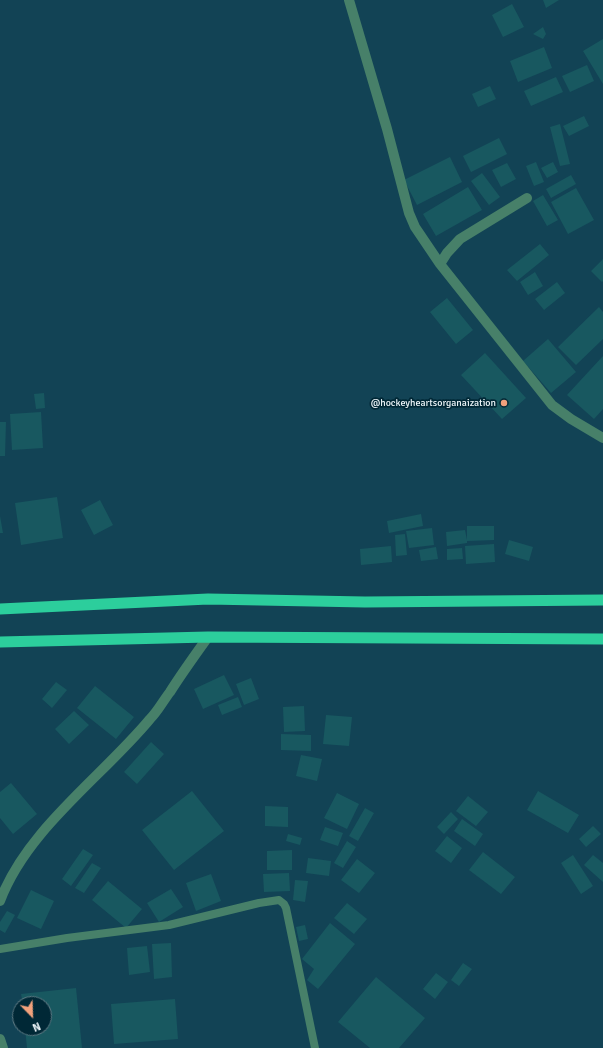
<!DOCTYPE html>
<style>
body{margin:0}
#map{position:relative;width:603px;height:1048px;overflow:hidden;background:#124355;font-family:Signika,sans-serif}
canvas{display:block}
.north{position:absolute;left:12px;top:996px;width:40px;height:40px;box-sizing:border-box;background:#002836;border:1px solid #5f7a84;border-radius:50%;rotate:157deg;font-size:11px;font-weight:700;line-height:16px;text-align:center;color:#eef6fa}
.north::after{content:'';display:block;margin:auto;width:14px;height:18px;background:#f1a17c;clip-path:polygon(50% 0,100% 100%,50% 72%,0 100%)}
</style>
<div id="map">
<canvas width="603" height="1048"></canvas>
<div class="north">N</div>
</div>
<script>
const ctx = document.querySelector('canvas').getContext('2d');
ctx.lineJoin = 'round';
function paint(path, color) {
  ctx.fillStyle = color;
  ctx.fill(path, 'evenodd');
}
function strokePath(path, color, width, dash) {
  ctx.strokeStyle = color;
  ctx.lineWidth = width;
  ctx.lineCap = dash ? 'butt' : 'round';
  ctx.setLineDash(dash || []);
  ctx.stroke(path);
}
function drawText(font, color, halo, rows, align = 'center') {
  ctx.font = font + ' Signika,sans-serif';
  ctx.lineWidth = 3.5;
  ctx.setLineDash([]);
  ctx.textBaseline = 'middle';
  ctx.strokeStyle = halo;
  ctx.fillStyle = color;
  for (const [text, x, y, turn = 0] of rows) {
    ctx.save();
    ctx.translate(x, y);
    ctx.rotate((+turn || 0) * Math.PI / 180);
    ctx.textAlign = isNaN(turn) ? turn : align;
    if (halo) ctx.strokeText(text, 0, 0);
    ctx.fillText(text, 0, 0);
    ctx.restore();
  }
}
paint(new Path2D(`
 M543,0h16l-13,8z
 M512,4l12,23 -21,10 -11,-22z
 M543,27l3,7 -3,5 -10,-5z
 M603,39v45l-20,-33z
 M544,47l8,21 -34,14 -8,-21z
 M587,65l7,16 -24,11 -8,-16z
 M556,77l7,15 -32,14 -7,-15z
 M490,86l6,13 -18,8 -6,-13z
 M584,116l5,10 -20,10 -6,-10z
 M560,124l10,40 -10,2 -10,-39z
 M499,138l8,16 -36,18 -8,-16z
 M450,157l12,25 -45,23 -13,-25z
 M536,162l8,20 -10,4 -8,-20z
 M553,162l5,10 -11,6 -6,-10z
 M507,163l9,16 -15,8 -9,-17z
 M482,173l18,24 -11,8 -18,-24z
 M571,175l5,9 -25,14 -5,-9z
 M468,187l14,23 -46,26 -13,-22z
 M576,188l18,32 -26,14 -17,-32z
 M543,195l15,25 -11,6 -14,-25z
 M540,244l9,11 -32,26 -10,-11z
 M603,259v22l-1,1 -11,-11z
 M535,272l8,14 -15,9 -8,-13z
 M557,282l8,11 -21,17 -9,-11z
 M447,298l26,32 -17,14 -26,-32z
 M599,307l4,5v27l-27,26 -18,-18z
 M548,339l28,33 -25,21 -28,-32z
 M485,353l41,45 -24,21 -41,-44z
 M603,356v53l-9,10 -27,-24z
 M44,393l1,15 -9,1 -2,-15z
 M41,412l2,36 -31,2 -2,-36z
 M0,422h6l-1,34h-5z
 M57,497l6,41 -42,7 -6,-42z
 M100,500l13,25 -19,10 -13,-25z
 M421,514l2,12 -34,7 -2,-12z
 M0,516l3,17h-3z
 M467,526h27v14l-27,1v2l-20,3 -1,-14 19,-2 2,10z
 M432,528l2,17 -25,3 -3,-17z
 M405,534l2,21 -11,1 -1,-21z
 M509,540l24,7 -4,14 -24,-7z
 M494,544l1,18 -29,2 -1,-18z
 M391,546l1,16 -31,3 -1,-16z
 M436,547l2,12 -17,2 -2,-11z
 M462,548l1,11 -16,1v-11z
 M224,675l10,20 -31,14 -9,-20z
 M251,678l8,21 -15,6 -8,-21z
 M56,682l11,8 -15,18 -10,-9z
 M95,686l39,31 -18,22 -39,-31z
 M238,697l4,10 -20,8 -4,-10z
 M304,706l1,25 -21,1 -1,-25z
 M74,711l15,14 -20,19 -14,-15z
 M326,715l26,2 -3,29 -26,-2z
 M281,734l30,1v16l-30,-1z
 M151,742l13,12 -27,30 -13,-12z
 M301,755l21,4 -5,22 -21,-5z
 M11,783l26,31 -24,20 -13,-16v-26z
 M192,791l32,40 -50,39 -32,-40z
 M538,791l41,24 -11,18 -41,-23z
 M337,793l22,11 -12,25 -23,-11z
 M468,796l20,16 -12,14 -20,-15z
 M265,806l23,1v20l-23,-1z
 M365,808l9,5 -16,28 -9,-5z
 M451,812l7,7 -14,15 -7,-7z
 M462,819l21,15 -8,12 -21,-15z
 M593,826l8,8 -15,13 -7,-8z
 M325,827l18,6 -5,13 -18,-6z
 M288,834l14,4 -2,7 -14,-4z
 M447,836l15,12 -11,15 -16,-12z
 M347,841l9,6 -13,21 -9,-5z
 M83,849l10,6 -22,31 -9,-7z
 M292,850v20h-25v-19z
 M483,852l32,25 -14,17 -32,-24z
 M573,855l20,31 -12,8 -20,-31z
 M593,855l10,8v19l-19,-17z
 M308,858l23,3 -2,15 -23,-3z
 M357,859l18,14 -16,20 -18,-13z
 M92,863l9,5 -17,25 -9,-5z
 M289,873l1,18 -26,1 -1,-18z
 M211,874l10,27 -25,10 -10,-28z
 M295,880l13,1 -3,21 -12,-2z
 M108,881l34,28 -16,19 -34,-28z
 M171,889l12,18 -24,15 -12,-19z
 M31,890l23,11 -13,28 -24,-11z
 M347,903l20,16 -13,15 -20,-16z
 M7,911l8,4 -10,18 -5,-3v-8z
 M330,923l25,21 -37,45 -11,-9 7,-11 -12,-10z
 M305,925l3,14 -9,2 -3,-14z
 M171,943l1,34 -18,2 -2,-35z
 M147,946l3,26 -21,3 -2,-27z
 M463,963l9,6 -13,17 -8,-6z
 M436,973l12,9 -13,17 -12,-10z
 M376,977l49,41 -26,30h-29l-32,-26z
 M76,988l6,60h-55l-2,-20h19v-24h-21l-2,-10z
 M175,999l3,40 -64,5 -3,-40z`), '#185860');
strokePath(new Path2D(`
 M0,949l67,-11 102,-13 90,-22 20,-3 5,4 2,4 29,140`), '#478069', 8);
strokePath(new Path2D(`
 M349,0l38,129 22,84 6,14 25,37 112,141 19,14 32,19
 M440,264l7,-11 13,-14 67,-41
 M0,901c27,-72 102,-124 150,-182 8,-8 13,-18 20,-27 12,-19 25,-37 38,-55
 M0,1039l3,9`), '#478069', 10);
strokePath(new Path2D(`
 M0,609l208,-10 157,3 238,-2
 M0,642l208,-5 395,2`), '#2cce9c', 11);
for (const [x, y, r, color] of [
 [504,403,4,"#f1a17c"]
]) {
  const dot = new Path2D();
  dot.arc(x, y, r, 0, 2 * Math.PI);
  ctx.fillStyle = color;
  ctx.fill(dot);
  strokePath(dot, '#002836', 1.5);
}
drawText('10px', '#eef6fa', '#002836', [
 ["@hockeyheartsorganaization",496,403]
], 'right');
</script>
